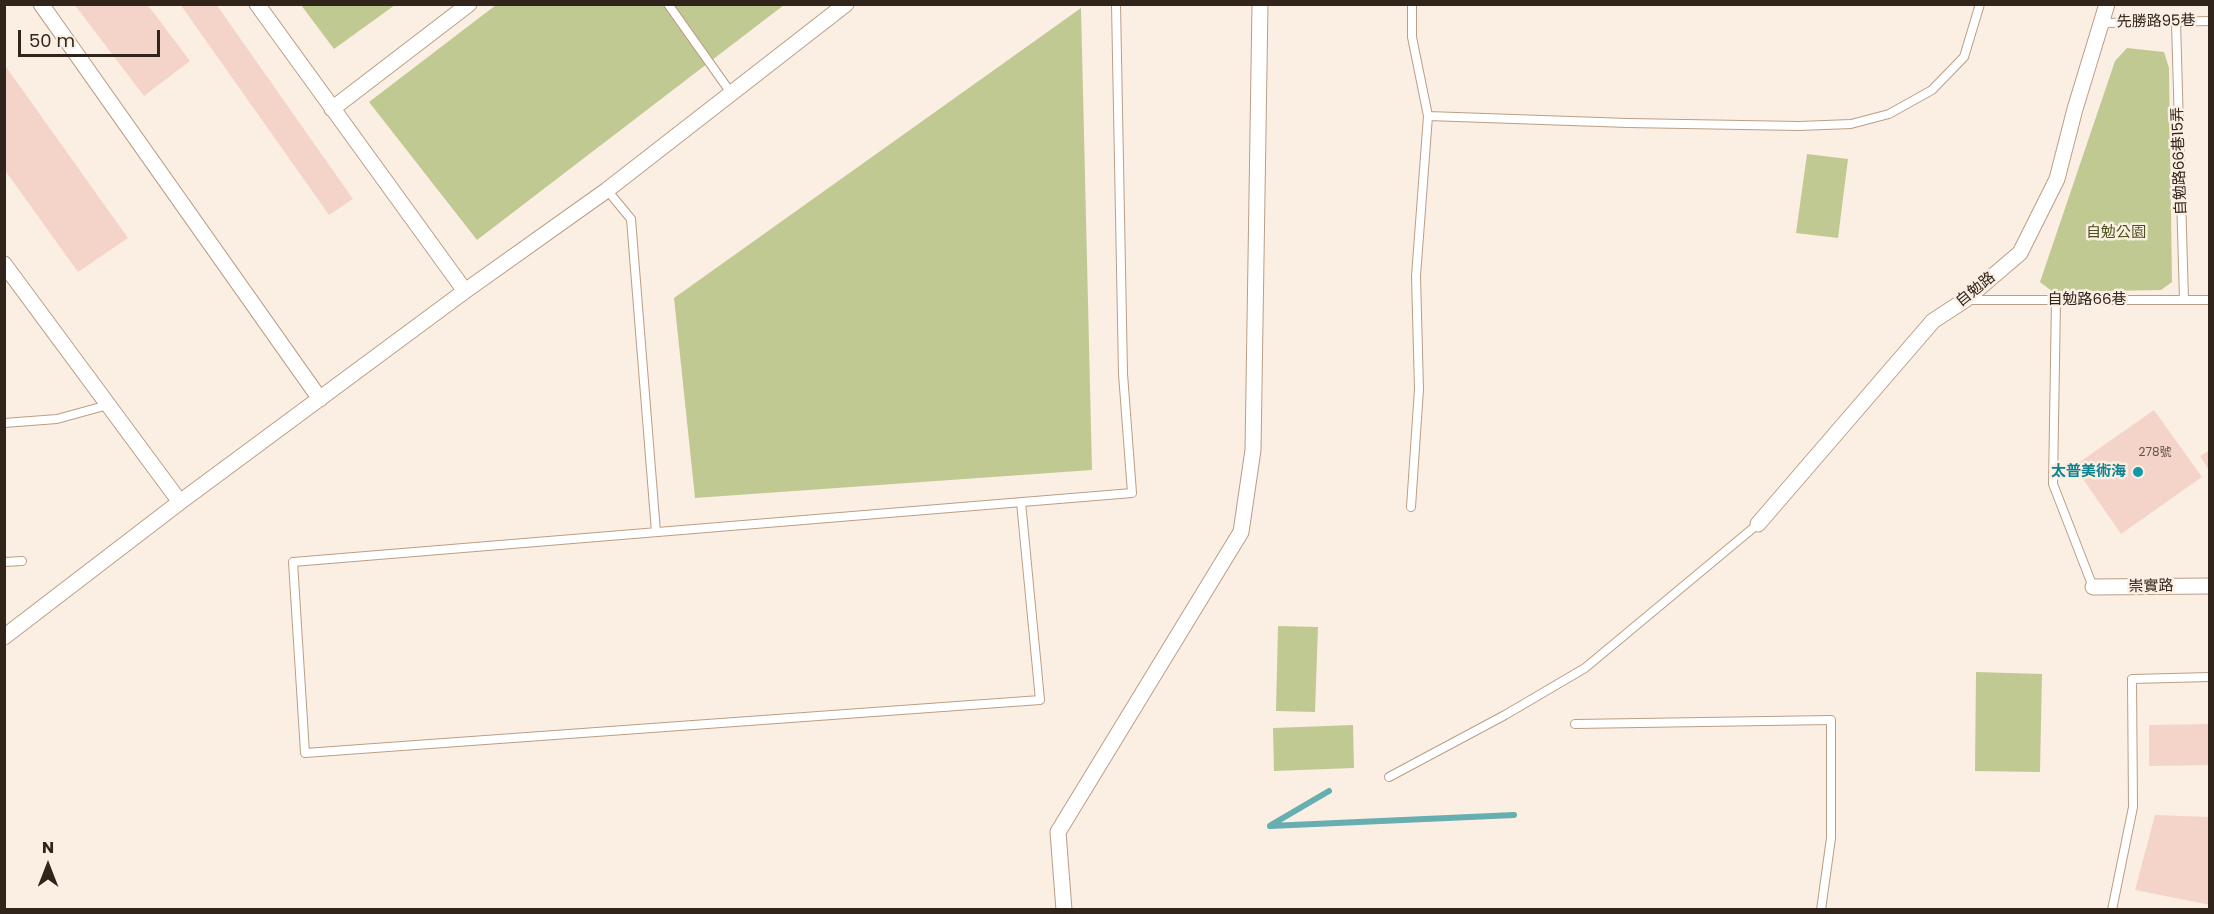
<!DOCTYPE html>
<meta charset="utf-8">
<style>
body{margin:0}
#map{position:relative;width:2214px;height:914px;overflow:hidden;background:#fbefe4;font-family:Poppins,sans-serif}
canvas{display:block}
.frame{position:absolute;inset:0;border:6px solid #31251b;pointer-events:none}
.north{position:absolute;left:18px;top:836px;width:60px;height:60px;-webkit-text-stroke:4px #fbefe4;paint-order:stroke;rotate:0deg;font-size:16px;font-weight:700;line-height:24px;text-align:center;color:#31251b}
.north::after{content:'';display:block;margin:auto;width:21px;height:27px;background:#31251b;clip-path:polygon(50% 0,100% 100%,50% 72%,0 100%)}
.scale{position:absolute;left:18px;top:30px;width:142px;height:27px;box-sizing:border-box;border:3px solid #31251b;border-top:0;padding-left:8px;font-size:18px;line-height:21px;white-space:nowrap;color:#31251b;-webkit-text-stroke:4px #fbefe4;paint-order:stroke}
</style>
<div id="map">
<canvas width="2214" height="914"></canvas>
<div class="frame"></div>
<div class="north">N</div>
<div class="scale">50 m</div>
</div>
<script>
const ctx = document.querySelector('canvas').getContext('2d');
ctx.lineJoin = 'round';
function paint(path, color) {
  ctx.fillStyle = color;
  ctx.fill(path, 'evenodd');
}
function strokePath(path, color, width, dash) {
  ctx.strokeStyle = color;
  ctx.lineWidth = width;
  ctx.lineCap = dash ? 'butt' : 'round';
  ctx.setLineDash(dash || []);
  ctx.stroke(path);
}
function drawText(font, color, halo, rows, align = 'center') {
  ctx.font = font + ' Poppins,"Noto Sans TC",sans-serif';
  ctx.lineWidth = 5;
  ctx.setLineDash([]);
  ctx.textBaseline = 'middle';
  ctx.strokeStyle = halo;
  ctx.fillStyle = color;
  for (const [text, x, y, turn = 0] of rows) {
    ctx.save();
    ctx.translate(x, y);
    ctx.rotate((+turn || 0) * Math.PI / 180);
    ctx.textAlign = isNaN(turn) ? turn : align;
    if (halo) ctx.strokeText(text, 0, 0);
    ctx.fillText(text, 0, 0);
    ctx.restore();
  }
}
paint(new Path2D(`
 M301,5h94l-61,44z
 M496,5h288l-307,235 -108,-138z
 M1081,8l11,462 -397,28 -21,-200z
 M2127,48l37,4 5,16 3,214 -11,8 -108,2 -13,-10 75,-221z
 M1807,154l41,5 -10,79 -42,-5z
 M1278,626l40,1 -3,85 -39,-1z
 M1976,672l66,2 -2,98 -65,-1z
 M1353,725l1,43 -80,3 -1,-43z`), '#c1c993');
strokePath(new Path2D(`
 M1271,825l58,-34
 M1270,826l244,-11`), '#66aeaf', 6);
paint(new Path2D(`
 M74,4h73l43,57 -46,35z
 M180,4h36l137,195 -24,16z
 M4,64l124,174 -50,34 -74,-103z
 M2154,410l48,67 -81,57 -47,-68z
 M2210,450v22l-10,-16z
 M2210,724v41l-61,1v-41z
 M2155,815l55,2v88l-75,-15z`), '#f4d4c9');
const service = new Path2D(`
 M668,4l63,89
 M2176,22l8,278
 M2103,23l107,-2
 M1428,116l200,7 171,3 52,-2 38,-10 43,-24 32,-33 16,-53
 M607,190l24,29 25,313
 M1968,300h242
 M2056,300l-3,184 40,103
 M4,423l53,-4 51,-14
 M1021,502l19,198 -735,53 -12,-191 839,-69 -9,-119 -7,-370
 M1411,507l8,-118 -3,-113 12,-160 -16,-79v-33
 M4,562l18,-1
 M1575,724l256,-4v118l-10,72
 M1389,777l116,-62 80,-47 173,-144
 M2112,910l21,-103 -1,-128 78,-2`);
const minor = new Path2D(`
 M41,4l279,395
 M257,4l208,287
 M332,109l137,-105
 M4,264l176,238
 M1758,524l175,-203 32,-21 55,-47 37,-74 18,-70 32,-105
 M2093,587l117,-1
 M4,637l176,-135 285,-211 142,-101 239,-186
 M1064,910l-6,-78 183,-300 12,-82 7,-446`);
strokePath(service, '#bb9e85', 10);
strokePath(minor, '#bb9e85', 17);
strokePath(service, '#fff', 8);
strokePath(minor, '#fff', 15);
for (const [x, y, r, color] of [
 [2138,472,6,"#0f9aa8"]
]) {
  const dot = new Path2D();
  dot.arc(x, y, r, 0, 2 * Math.PI);
  ctx.fillStyle = color;
  ctx.fill(dot);
  strokePath(dot, '#fbefe4', 2);
}
drawText('12px', '#625146', null, [
 ["278號",2155,453]
]);
drawText('15px', '#31251b', '#fbefe4', [
 ["先勝路95巷",2156,22,-1],
 ["自勉路66巷15弄",2180,161,-92],
 ["自勉路",1976,290,-39],
 ["自勉路66巷",2087,300],
 ["崇實路",2151,587,-1]
]);
drawText('15px', '#4c511a', '#fbefe4', [
 ["自勉公園",2116,233]
]);
drawText('bold 15px', '#0d838f', '#fbefe4', [
 ["太普美術海",2126,472]
], 'right');
</script>
